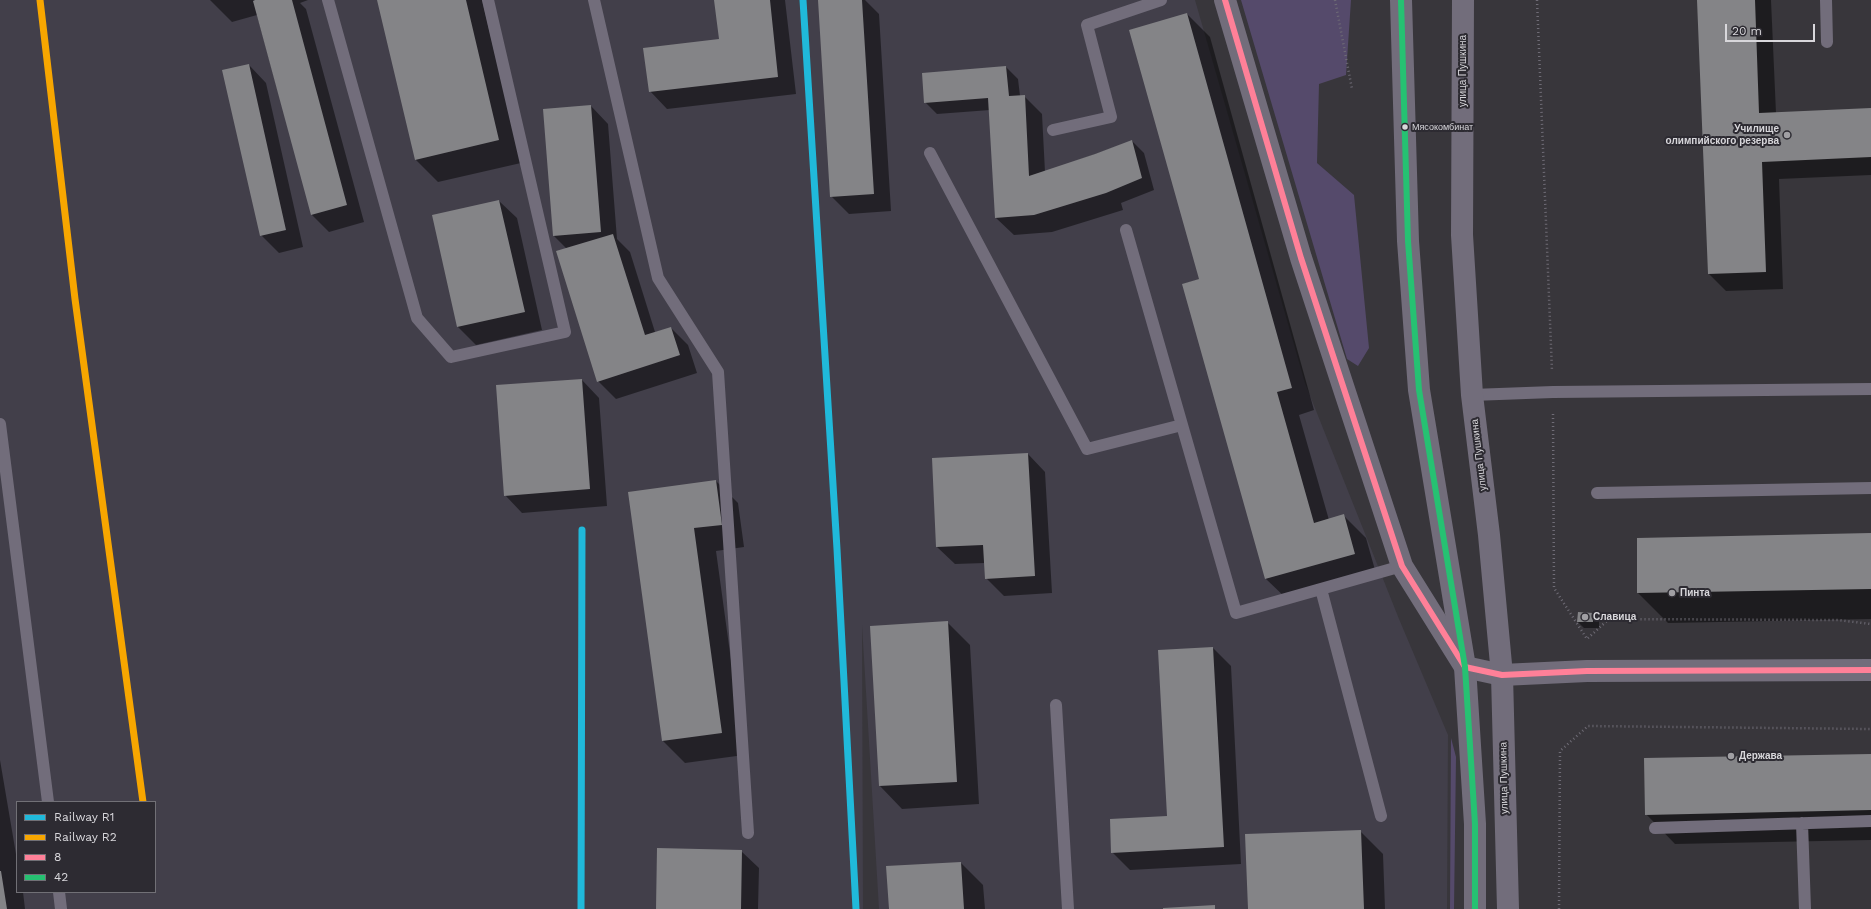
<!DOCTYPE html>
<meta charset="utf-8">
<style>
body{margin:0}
#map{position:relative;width:1871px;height:909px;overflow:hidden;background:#38363b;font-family:"Work Sans",sans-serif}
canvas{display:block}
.legend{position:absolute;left:16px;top:801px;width:140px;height:92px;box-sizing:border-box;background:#2d2b32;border:1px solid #717076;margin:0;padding:5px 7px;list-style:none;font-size:12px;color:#d8d7db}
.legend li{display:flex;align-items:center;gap:8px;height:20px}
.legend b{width:20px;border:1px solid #717076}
.scale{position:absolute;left:1725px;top:24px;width:90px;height:18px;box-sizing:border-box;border:2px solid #d8d7db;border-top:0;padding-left:5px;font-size:12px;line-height:14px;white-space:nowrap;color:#d8d7db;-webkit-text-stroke:3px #2d2b32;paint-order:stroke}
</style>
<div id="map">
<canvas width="1871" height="909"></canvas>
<ul class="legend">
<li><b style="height:5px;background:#20b9da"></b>Railway R1</li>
<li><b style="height:5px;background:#f7a600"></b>Railway R2</li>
<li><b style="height:5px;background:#ff8098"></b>8</li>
<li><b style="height:5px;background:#26c172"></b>42</li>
</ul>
<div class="scale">20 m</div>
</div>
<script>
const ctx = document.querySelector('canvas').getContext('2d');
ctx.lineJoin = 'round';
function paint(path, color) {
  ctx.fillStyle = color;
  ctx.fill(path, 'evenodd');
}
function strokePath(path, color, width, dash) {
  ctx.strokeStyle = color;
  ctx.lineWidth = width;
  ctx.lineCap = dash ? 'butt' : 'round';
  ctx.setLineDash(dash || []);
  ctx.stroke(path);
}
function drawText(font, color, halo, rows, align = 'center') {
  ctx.font = font + ' "Work Sans",sans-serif';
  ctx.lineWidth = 4;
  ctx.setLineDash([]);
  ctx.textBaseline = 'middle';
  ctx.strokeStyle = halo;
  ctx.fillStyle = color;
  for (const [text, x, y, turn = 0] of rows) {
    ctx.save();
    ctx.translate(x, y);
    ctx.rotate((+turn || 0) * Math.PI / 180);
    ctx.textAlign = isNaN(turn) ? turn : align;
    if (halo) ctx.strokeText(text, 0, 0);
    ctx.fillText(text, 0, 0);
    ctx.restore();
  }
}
paint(new Path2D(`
 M0,0h1195l110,383 94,236 49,116 -1,174h-568l-17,-284 1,284h-863zM17,802h138v90h-138z`), '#423f4a');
paint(new Path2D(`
 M1241,0h110l-5,75 -27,9 -2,79 37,32 15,153 -11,18 -11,-7z
 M1451,738l5,19 -2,152h-4z`), '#554a6b');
paint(new Path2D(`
 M210,0h98l-8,3 6,6 58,213 -35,10 -17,-17 -55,-200 -25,7z
 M378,0h104l39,163 -83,19 -22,-22z
 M715,0h70l11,94 -129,15 -17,-18 70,-51z
 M819,0h46l14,14 12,197 -42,3 -18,-18z
 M1698,0h73l5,113 95,-4v66l-92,4 4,110 -57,2 -17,-17z
 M1187,14l23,23 104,373 -15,5 30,105 14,-5 23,23 11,39 -88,24 -23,-22 -83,-295 17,-5z
 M249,65l17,18 37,164 -24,6 -18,-18z
 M1006,67l12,12 2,17h4l18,18 3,58 87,-31 12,12 10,37 -33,13 2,7 -71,22 -38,3 -18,-17 -6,-108 -53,4 -12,-12 -2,-28z
 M591,106l17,18 9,115 13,13 25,80 16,-4 17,17 9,28 -81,26 -18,-18 -31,-132 -13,-13z
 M499,201l18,17 25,112 -66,15 -18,-18 -24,-111z
 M582,380l17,18 8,108 -85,7 -17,-18z
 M1028,454l17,18 7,121 -48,3 -18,-18 -1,-15 -30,1 -18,-17z
 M716,481l22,22 6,44 -28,4 28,204 -59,8 -22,-22 -34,-248z
 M1871,535v84l-203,4 -30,-30z
 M1593,614l6,5v9h-15l-6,-6z
 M947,622l23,23 9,159 -77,5 -22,-23 -9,-159z
 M1213,648l18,18 10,198 -111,6 -18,-18 56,-35z
 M1871,755v85l-196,4 -29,-30z
 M0,760l17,100v32h6l2,17h-25z
 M1360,831l23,23 2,55h-136z
 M741,851l18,17 -1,41h-101z
 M961,863l22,22 2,24h-95z`), '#0007');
paint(new Path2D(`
 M255,0h37l55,205 -36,10 -58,-214z
 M377,0h89l33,140 -84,20z
 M714,0h56l8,77 -129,15 -6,-44 76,-9z
 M818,0h44l12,194 -44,3z
 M1697,0h58l4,113 112,-5v49l-109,5 4,110 -58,2z
 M1187,13l105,375 -15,4 37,131 30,-9 11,40 -90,25 -83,-295 17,-5 -70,-249z
 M249,64l37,166 -26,6 -38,-166z
 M1006,66l3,30 16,-1 4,81 66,-22 37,-14 10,38 -36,15 -72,22 -39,3 -7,-120 -64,5 -2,-30z
 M591,105l10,127 -48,4 -10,-127z
 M499,200l26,112 -68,15 -25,-112z
 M613,234l32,101 26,-8 9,28 -83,27 -41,-131z
 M582,379l8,110 -86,7 -8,-111z
 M1028,453l7,123 -50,3 -2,-34 -47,2 -4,-89z
 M716,480l6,45 -28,3 28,205 -60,8 -34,-249z
 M1871,533v56l-234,4v-55z
 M1578,612l15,1v9h-16z
 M948,621l9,161 -78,4 -9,-160z
 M1213,647l11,200 -113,6 -1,-34 57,-3 -9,-166z
 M1871,754v56l-226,5 -1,-57z
 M1361,830l3,79h-116l-3,-75z
 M657,848l85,2 -1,59h-85z
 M961,862l3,47h-75l-3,-43z
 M0,871h1l6,38h-7z
 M1215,905v4h-52v-1z`), '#848487');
strokePath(new Path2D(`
 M1335,0l17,89
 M1537,0l15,371
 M1553,414l1,174 33,51 22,-20 229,1 33,4
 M1559,909l1,-158 28,-25 283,3`), '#6f6c76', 2.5, [1, 3]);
strokePath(new Path2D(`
 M328,0l89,318 34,39 114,-25 -77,-332
 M594,0l64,278 60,94 30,461
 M1826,0l1,42
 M1053,130l58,-13 -24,-92 74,-25
 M930,153l157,296 95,-24
 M1126,230l110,383 166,-47
 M1472,395l81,-3 318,-3
 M0,424l48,378
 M1597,493l274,-5
 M1321,589l60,227
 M1056,705l12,204
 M1802,823l3,86
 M1655,828l216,-7
 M59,892l2,17`), '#726d7b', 12);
strokePath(new Path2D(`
 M1225,0l76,258 101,308 63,101 37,8 85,-4 284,-1`), '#726d7b', 22);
strokePath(new Path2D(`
 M1401,0l7,241 11,149 46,277 10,157v85
 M1463,0l-1,235 10,160 17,140 13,140 6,234`), '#726d7b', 22);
strokePath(new Path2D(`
 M1225,0l76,258 101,308 63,101 37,8 85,-4 284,-1`), '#ff8098', 6);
strokePath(new Path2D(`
 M1401,0l7,241 11,149 46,277 10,157v85`), '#26c172', 6);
strokePath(new Path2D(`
 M803,0l34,549 19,360
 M581,909l1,-379`), '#20b9da', 7);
strokePath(new Path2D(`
 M40,0l35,299 68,503`), '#f7a600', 7);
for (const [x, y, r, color] of [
 [1405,127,3.5,"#d8d7db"],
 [1787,135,4,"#a09fa3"],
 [1672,593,4,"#a09fa3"],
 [1585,617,4,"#a09fa3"],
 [1731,756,4,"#a09fa3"]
]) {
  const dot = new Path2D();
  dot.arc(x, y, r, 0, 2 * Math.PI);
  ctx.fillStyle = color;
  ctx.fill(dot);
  strokePath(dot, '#2d2b32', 1.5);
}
drawText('9px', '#d8d7db', '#2d2b32', [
 ["Мясокомбинат",1412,127]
], 'left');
drawText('10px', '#d8d7db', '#2d2b32', [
 ["улица Пушкина",1463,71,-90],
 ["улица Пушкина",1479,455,-97],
 ["улица Пушкина",1504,778,-91]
]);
drawText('bold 10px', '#d8d7db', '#2d2b32', [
 ["Училище",1779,129,"right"],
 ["олимпийского резерва",1779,141,"right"],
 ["Пинта",1680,593],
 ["Славица",1593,617],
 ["Держава",1739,756]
], 'left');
</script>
